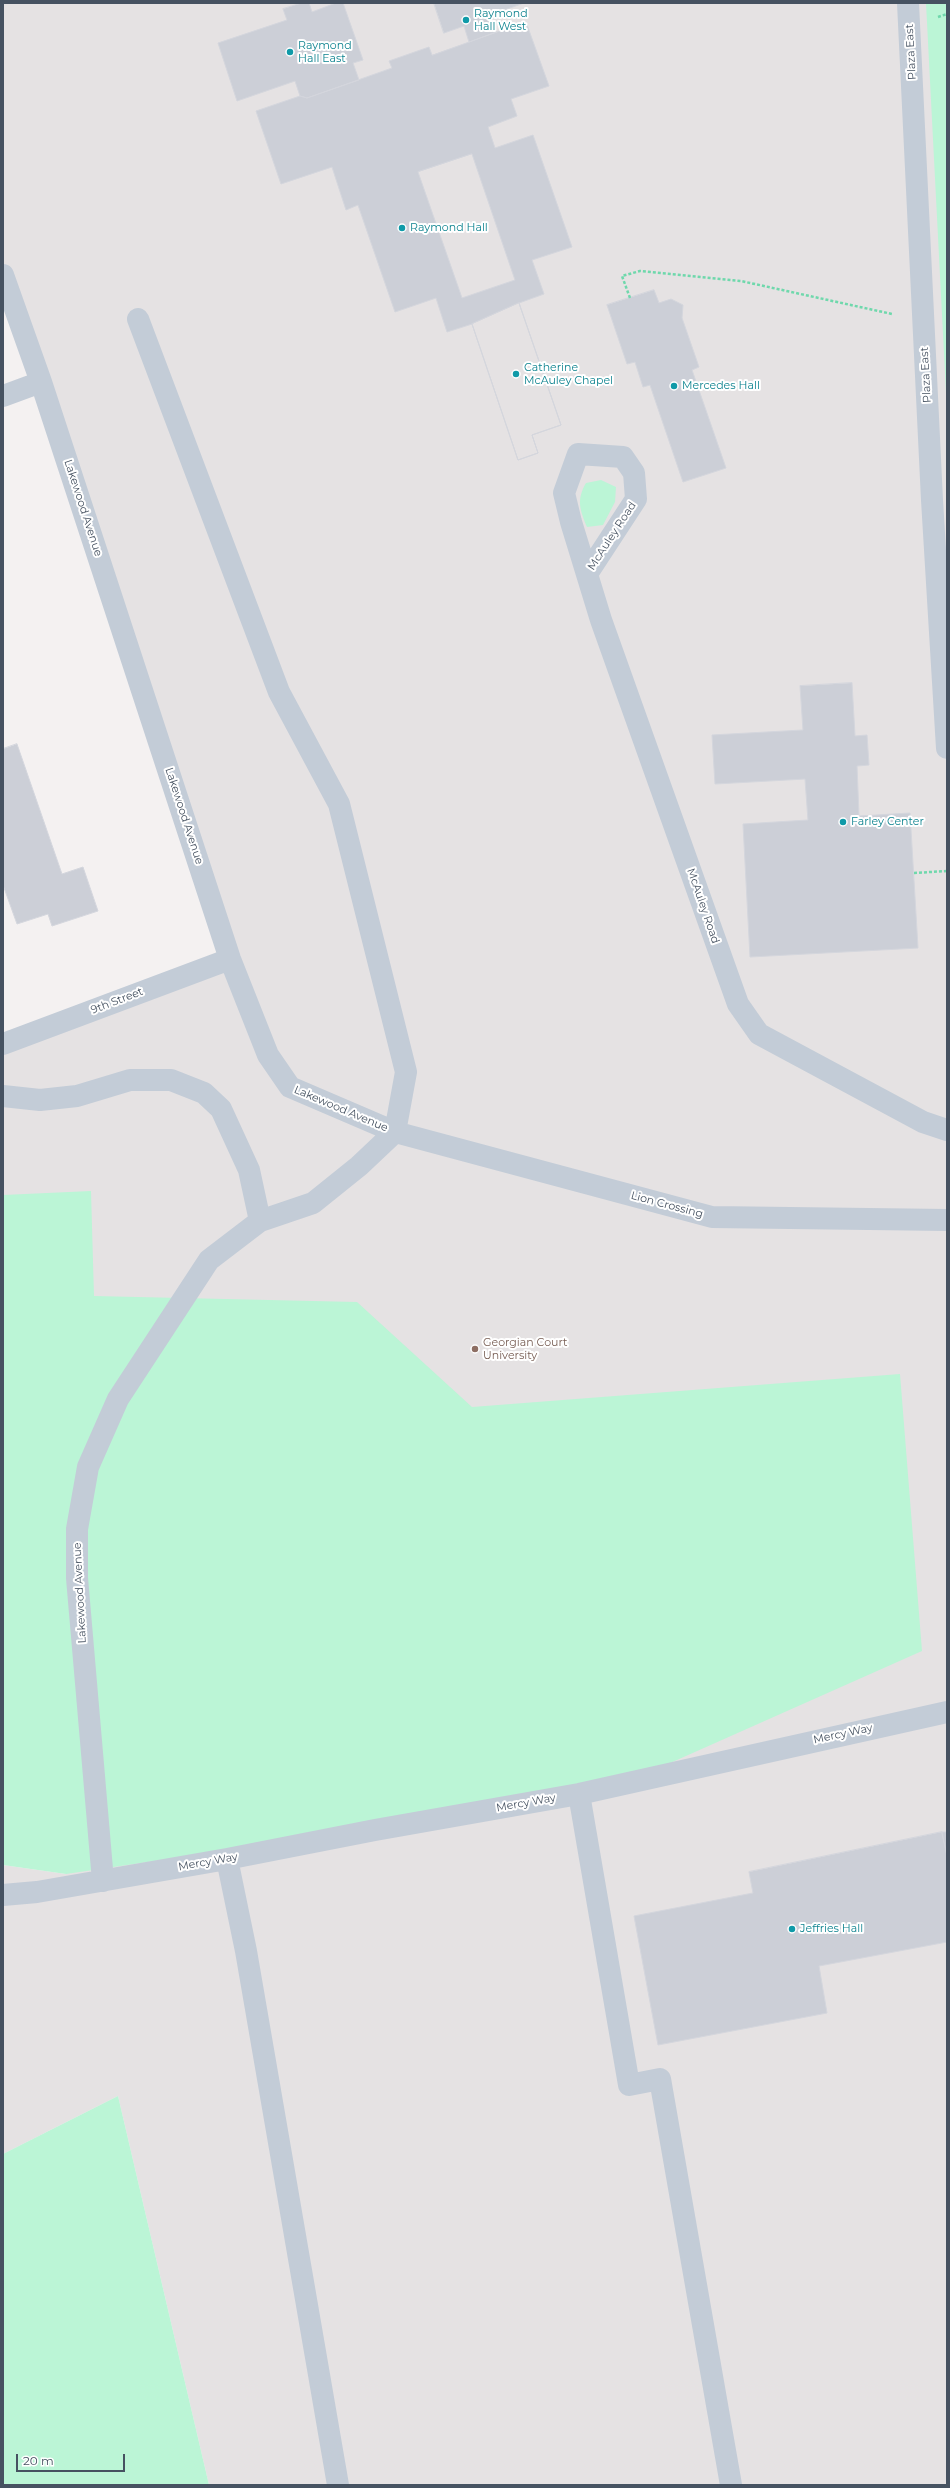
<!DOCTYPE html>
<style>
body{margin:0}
#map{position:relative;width:950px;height:2488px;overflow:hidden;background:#f4f1f1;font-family:Montserrat,sans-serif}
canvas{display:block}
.frame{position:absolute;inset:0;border:4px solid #465261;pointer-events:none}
.scale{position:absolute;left:16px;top:2454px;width:109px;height:18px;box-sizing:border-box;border:2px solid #465261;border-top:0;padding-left:5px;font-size:12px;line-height:14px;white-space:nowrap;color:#465261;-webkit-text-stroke:3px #fff;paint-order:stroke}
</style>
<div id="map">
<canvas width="950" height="2488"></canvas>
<div class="frame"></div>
<div class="scale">20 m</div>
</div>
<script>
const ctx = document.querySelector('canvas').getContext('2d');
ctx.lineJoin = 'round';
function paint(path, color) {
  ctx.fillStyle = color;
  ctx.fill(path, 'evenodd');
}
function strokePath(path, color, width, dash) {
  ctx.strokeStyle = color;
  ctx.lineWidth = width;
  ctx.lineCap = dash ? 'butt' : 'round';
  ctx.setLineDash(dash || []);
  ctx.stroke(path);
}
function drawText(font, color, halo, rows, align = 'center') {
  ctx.font = font + ' Montserrat,sans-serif';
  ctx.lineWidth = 4;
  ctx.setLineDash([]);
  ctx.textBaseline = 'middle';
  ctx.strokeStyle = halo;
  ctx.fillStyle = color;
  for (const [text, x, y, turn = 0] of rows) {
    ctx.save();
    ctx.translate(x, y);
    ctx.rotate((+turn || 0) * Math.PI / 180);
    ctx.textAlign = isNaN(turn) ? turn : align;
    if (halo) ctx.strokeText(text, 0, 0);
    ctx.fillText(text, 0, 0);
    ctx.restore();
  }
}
paint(new Path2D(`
 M3,3h944v2482h-738l-91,-389 -115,58v-289l63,9 -63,-212v-627l227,-76 -227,-663z`), '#e5e2e3');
paint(new Path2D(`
 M926,3h21v409z
 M601,480l15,7 -1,15 -12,23 -16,2c-7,-17 -11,-27 -1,-44z
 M91,1191l3,105 263,6 115,105 428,-33 22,277 -326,145 -530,78 -63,-9v-670z
 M118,2096l91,389h-206v-331z`), '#bbf5d6');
const building = new Path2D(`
 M302,3h7l3,9 24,-9h7l20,57 -10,3 6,17 -52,18 -7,-2 -5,-15 -58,20 -19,-58 69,-23 -4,-11z
 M434,3h90l-34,12 6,17 -27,10 -5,-16 -20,7z
 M526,22l23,64 -38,13 6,17 -29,11 7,21 38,-13 39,112 -40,13 12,34 -25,9 42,122 -29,10 6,18 -20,7 -46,-136 -25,8 -11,-34 -41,14 -37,-107 -12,5 -14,-43 -51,17 -25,-73 44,-15 7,2 85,-30 -3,-7 40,-14 3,8zM472,154l43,126 -53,18 -44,-126z
 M654,290l5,13 12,-4 12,6 -1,13 17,49 -7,3 34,98 -43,14 -33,-97 -7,2 -8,-25 -8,2 -20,-59z
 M519,303l42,122 -29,10 6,18 -20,7 -46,-136z
 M852,683l3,53 12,-1 2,30 -12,1 2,50 51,-3 8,135 -168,9 -7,-133 65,-4 -3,-41 -90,5 -3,-49 91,-5 -3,-44z
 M17,744l45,130 21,-7 15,44 -46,15 -4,-12 -31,10 -14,-39v-136z
 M942,1832l5,24v86l-128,24 8,47 -169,32 -24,-129 119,-23 -4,-21z
 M942,1832h5v24z`);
paint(building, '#cccfd7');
strokePath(building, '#d4d6dd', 1);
strokePath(new Path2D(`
 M938,17l9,-3
 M630,298l-8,-22 18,-5 101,10 151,33
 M914,873l33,-2`), '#6fd8ac', 2.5, [3, 2]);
strokePath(new Path2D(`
 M908,3l24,497 15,248
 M3,275l38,107 189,577 38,96 22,32 105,45 317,85 235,3
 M138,319l141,373 60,112 67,268 -11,60
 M3,396l38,-14
 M587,574l49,-75 -2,-26 -11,-16 -45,-3 -14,39 7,29 30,98 137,384 21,30 164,88 24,8
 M3,1044l227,-85
 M3,1096l37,4 37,-4 53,-16h41l33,13 17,16 28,61 11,51
 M579,1794l50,291 31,-6 71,406
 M227,1859l19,92 92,534
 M103,1881l-26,-303v-49l11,-62 30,-68 91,-139 51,-39 53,-18 46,-37 36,-34
 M3,1895l34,-3 190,-33 148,-29 204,-36 368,-82`), '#c3ccd7', 22);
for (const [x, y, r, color] of [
 [466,20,4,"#0f9aa8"],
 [290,52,4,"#0f9aa8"],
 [402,228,4,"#0f9aa8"],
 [516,374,4,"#0f9aa8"],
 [674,386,4,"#0f9aa8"],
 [843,822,4,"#0f9aa8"],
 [475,1349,4,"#8d6e63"],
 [792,1929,4,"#0f9aa8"]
]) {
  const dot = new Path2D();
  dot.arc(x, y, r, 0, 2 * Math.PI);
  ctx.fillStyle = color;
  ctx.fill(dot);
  strokePath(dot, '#fff', 1.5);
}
drawText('11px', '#0d838f', '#fff', [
 ["Raymond",474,14],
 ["Hall West",474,27],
 ["Raymond",298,46],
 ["Hall East",298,59],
 ["Raymond Hall",410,228],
 ["Catherine",524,368],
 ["McAuley Chapel",524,381],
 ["Mercedes Hall",682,386],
 ["Farley Center",851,822],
 ["Jeffries Hall",800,1929]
], 'left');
drawText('11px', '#465261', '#fff', [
 ["Plaza East",911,52,-93],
 ["Plaza East",926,375,-93],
 ["Lakewood Avenue",83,508,72],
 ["McAuley Road",612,536,-57],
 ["Lakewood Avenue",184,816,72],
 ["McAuley Road",703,906,71],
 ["9th Street",117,1001,-21],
 ["Lakewood Avenue",341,1109,23],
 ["Lion Crossing",667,1205,15],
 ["Lakewood Avenue",80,1593,-93],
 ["Mercy Way",843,1734,-12],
 ["Mercy Way",526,1803,-10],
 ["Mercy Way",208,1862,-10]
]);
drawText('11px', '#785e54', '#fff', [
 ["Georgian Court",483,1343],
 ["University",483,1356]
], 'left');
</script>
